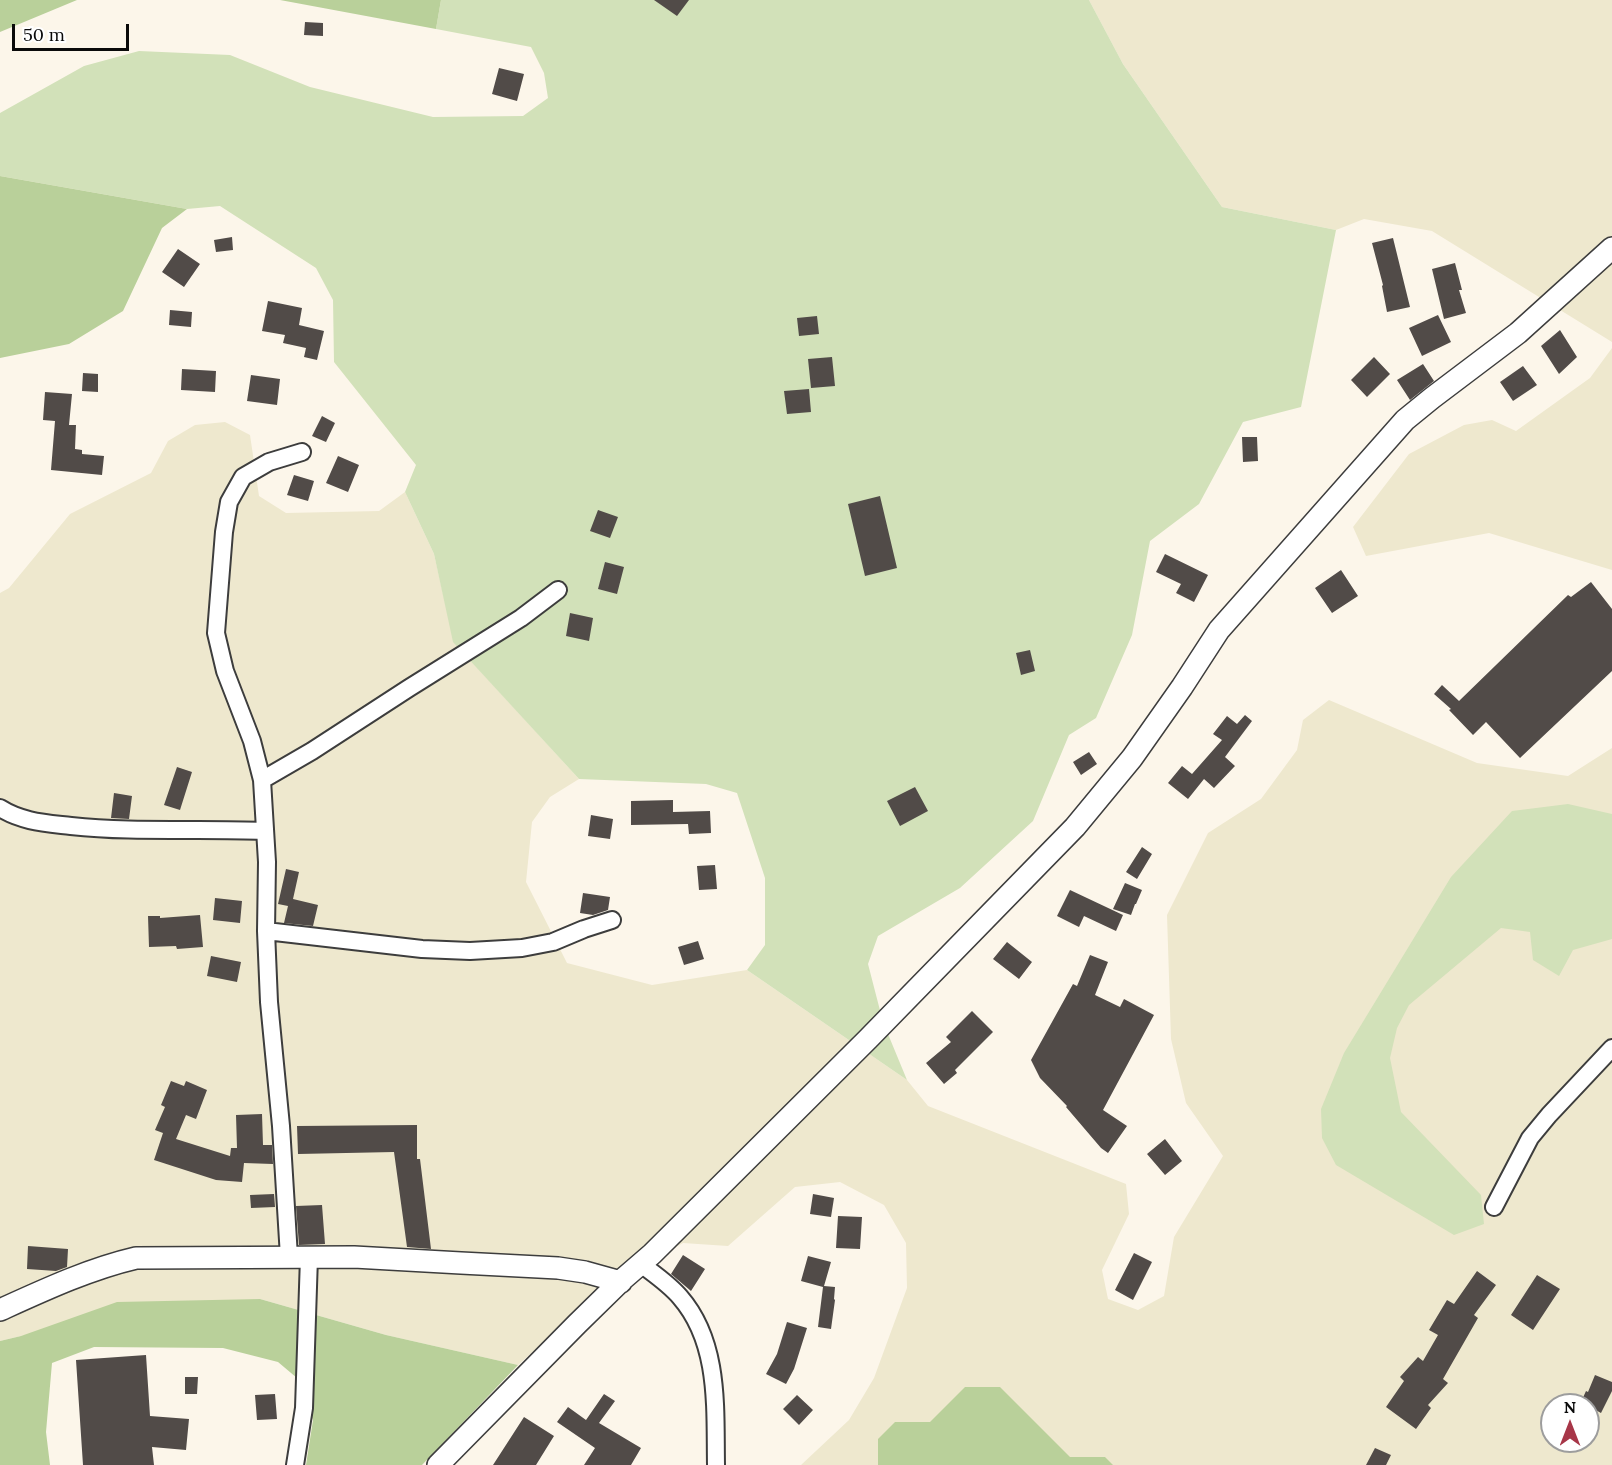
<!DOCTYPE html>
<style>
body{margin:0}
#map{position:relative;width:1612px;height:1465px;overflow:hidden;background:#fcf6ea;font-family:Lora,serif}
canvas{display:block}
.north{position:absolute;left:1540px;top:1393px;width:60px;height:60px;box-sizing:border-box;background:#fff;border:2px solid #9d9d9d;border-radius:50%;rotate:0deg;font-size:16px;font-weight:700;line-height:24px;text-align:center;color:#0a0a0a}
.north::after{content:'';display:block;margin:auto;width:21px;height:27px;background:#a73648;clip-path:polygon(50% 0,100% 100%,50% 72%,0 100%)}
.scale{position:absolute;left:12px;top:24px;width:117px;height:27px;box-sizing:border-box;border:3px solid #0a0a0a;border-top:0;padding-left:8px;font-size:18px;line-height:21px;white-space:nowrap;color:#0a0a0a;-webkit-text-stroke:4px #fff;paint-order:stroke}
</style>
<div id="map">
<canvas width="1612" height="1465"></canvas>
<div class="north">N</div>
<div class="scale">50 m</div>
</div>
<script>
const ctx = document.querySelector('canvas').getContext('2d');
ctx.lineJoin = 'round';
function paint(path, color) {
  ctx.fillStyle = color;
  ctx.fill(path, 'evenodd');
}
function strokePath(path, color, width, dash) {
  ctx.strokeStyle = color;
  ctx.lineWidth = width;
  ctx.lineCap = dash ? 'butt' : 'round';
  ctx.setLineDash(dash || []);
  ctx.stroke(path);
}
paint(new Path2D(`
 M1089,0h523v342l-180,-111 -68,-12 -28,11 -114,-23 -99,-143z
 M1612,348v222l-123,-37 -123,23 -13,-29 56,-73 55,-29 28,-5 24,11 74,-53z
 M225,422l25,13 9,61 27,17 93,-2 26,-19 29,62 20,88 125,137 -29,18 -18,25 -6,60 41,81 85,22 95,-15 160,110 21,26 198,78 3,30 -27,56 6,29 30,11 26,-14 10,-59 49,-81 -37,-53 -15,-64 -4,-124 41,-82 53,-34 36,-49 6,-30 26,-20 148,63 91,13 44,-28v717h-811l48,-45 25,-42 33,-90 -1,-45 -22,-38 -44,-23 -45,5 -67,59 -45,-3 -81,46 -84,76 -132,-30 -126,-36 -239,37 -21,5v-748l9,-5 61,-74 81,-41 17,-32 27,-16zM1552,1405h36v36h-36z`), '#eee8ce');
paint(new Path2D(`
 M441,0h648l34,64 99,143 114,23 -35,177 -58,15 -44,82 -49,37 -18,94 -36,83 -27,17 -36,86 -73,67 -82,48 -10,28 15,58 24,58 -160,-110 18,-25v-67l-28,-85 -31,-9 -127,-5 -126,-137 -19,-88 -29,-62 11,-27 -82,-103 -1,-62 -17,-32 -96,-62 -33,3 -187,-33v-63l84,-47 55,-15 91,4 80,32 123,30 90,-1 25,-18 -4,-25 -13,-26 -95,-18z
 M1568,804l44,10v125l-39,11 -14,26 -26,-16 -3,-28 -29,-4 -92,77 -12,23 -7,30 11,54 80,83 3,29 -30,11 -118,-70 -14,-27 -1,-29 23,-56 107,-176 61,-66z`), '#d2e1b9');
paint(new Path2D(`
 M0,0h77l-77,32z
 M280,0h161l-5,29z
 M0,176l187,33 -25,19 -39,83 -54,33 -69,14z
 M260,1299l126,36 132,30 -96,100h-116l7,-45 -16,-42 -19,-16 -55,-14 -129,-1 -42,16 -6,69 4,33h-50v-124l21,-5 96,-34z
 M965,1387h35l70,70h35l8,8h-235v-26l17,-17h35z`), '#b9d09a');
paint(new Path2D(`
 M654,0h35l-12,16z
 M305,22l18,1v13l-19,-1z
 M499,68l25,6 -7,27 -25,-7z
 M232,237l1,13 -17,2 -2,-12z
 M1393,238l17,69 -23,5 -5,-26 1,-1 -11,-42z
 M178,249l22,15 -16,23 -22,-15z
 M1455,263l7,27h-3l7,23 -22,6 -12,-50z
 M268,301l34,7 -3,17 25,6 -7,29 -13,-3 2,-9 -23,-5 2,-8 -23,-4z
 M170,310l22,2 -1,15 -22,-2z
 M1438,315l13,27 -29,14 -13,-28z
 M817,316l2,18 -20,2 -2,-18z
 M1560,330l17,27 -18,17 -18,-28z
 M832,357l3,29 -24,2 -3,-29z
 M1374,357l16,17 -23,23 -16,-17z
 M1423,364l11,17 -24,19 -13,-20z
 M1523,366l14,19 -24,16 -13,-19z
 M182,369l34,2 -1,21 -34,-2z
 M83,373l15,1v18l-16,-1z
 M251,375l29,4 -3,26 -30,-4z
 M809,389l2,23 -24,2 -3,-23z
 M45,392l27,2 -3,31h7l-1,24 7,1v4l22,2 -2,19 -51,-5 4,-49 -12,-1z
 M322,416l13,7 -9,19 -14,-6z
 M1242,437h15l1,24 -15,1z
 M338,456l21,9 -11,27 -22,-9z
 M294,475l20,6 -6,20 -21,-6z
 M880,496l17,72 -32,8 -17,-72z
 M598,510l20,7 -8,21 -20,-7z
 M1165,554l43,21 -14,27 -18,-9 5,-9 -25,-12z
 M605,562l19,5 -7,27 -19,-5z
 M1341,570l17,26 -26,17 -17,-25z
 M1591,582l21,27v62l-92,87 -34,-36 -13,13 -24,-25 2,-1 -17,-15 8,-9 17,16 109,-106 3,2z
 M570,613l23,5 -4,23 -23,-5z
 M1030,650l5,21 -14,4 -5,-22z
 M1245,715l7,6 -27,36 10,9 -21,22 -10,-9 -16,20 -20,-16 14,-17 10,8 30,-34 -9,-6 14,-18 10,8z
 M1089,752l8,12 -16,11 -8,-13z
 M177,767l15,5 -12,38 -16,-5z
 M915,787l13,24 -28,15 -13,-25z
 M114,793l18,3 -3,23 -18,-1z
 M673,800v12l37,-1 1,22 -22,1 -1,-10 -57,1v-24z
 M591,815l22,4 -3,20 -22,-3z
 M1142,847l10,7 -15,25 -11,-7z
 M715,865l2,24 -18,1 -2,-24z
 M286,869l13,3 -6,27 25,6 -5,21 -29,-3 4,-17 -10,-2z
 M1125,883l17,7 -6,14h-1l-4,11 -18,-6z
 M1070,890l53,25 -7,16 -32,-15 -5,11 -22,-11z
 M583,893l27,4 -2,13 -15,5 -13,-2z
 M215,898l27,3 -2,22 -27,-3z
 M200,915l3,32 -26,2 -1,-3 -27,1 -1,-31h12v2z
 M698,941l6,18 -20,6 -6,-18z
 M1007,942l25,20 -13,17 -26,-20z
 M1090,955l18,7 -13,33 25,12 4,-8 30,16 -51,95 24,16 -19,27 -7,-5 -35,-41 1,-1 -27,-28 -9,-18 42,-76 4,2z
 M211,956l30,6 -4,20 -30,-6z
 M972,1011l21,21 -38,38 2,3 -13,11 -18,-21 25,-21 -5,-5z
 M171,1081l13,5 2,-5 21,9 -11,29 -10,-4 -10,24 54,17 1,-8h6l-1,-33 26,-1 1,31h9l1,19 -29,-1 -2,19 -26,-2 -62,-20 9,-27 -8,-3 10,-23 -4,-2z
 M417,1125v34h3l11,90 -24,-2 -13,-95 -96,2 -1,-28z
 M1165,1139l17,22 -17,14 -18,-21z
 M274,1194l1,13 -24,1 -1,-13z
 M813,1194l21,4 -3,19 -21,-3z
 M322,1205l3,39 -26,1 -3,-39z
 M838,1216l24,1 -2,32 -24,-1z
 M28,1246l40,3 -1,18 -11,4 -29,-2z
 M1134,1253l18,9 -19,38 -18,-10z
 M683,1255l22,14 -14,22 -20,-17z
 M808,1256l23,6 -7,24 11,1 -1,12 1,1 -4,29 -13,-2 5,-40 -22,-6z
 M1477,1271l19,14 -22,30 4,3 -35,61 5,4 -20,22 3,3 -15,21 -30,-22 18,-26 -4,-4 18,-20 5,4 15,-26 -9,-5 18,-30 7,4z
 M1537,1275l23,14 -27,41 -22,-15z
 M787,1322l20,6 -13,41 -8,15 -20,-10 11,-20z
 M146,1355l4,61 39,3 -3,31 -34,-3 2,18h-71l-7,-105z
 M1595,1375l17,7v9l-11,22 -20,-11 5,-11 2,1z
 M185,1377h13l-1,17h-12z
 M275,1394l2,25 -20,1 -2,-25z
 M604,1394l11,7 -16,22 42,25 -10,17h-47l11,-17 -38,-26 11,-15 18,13z
 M797,1395l16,15 -14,15 -16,-16z
 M524,1417l30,19 -18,29h-43z
 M1375,1448l16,7 -5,10h-20z`), '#514b48');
const minor = new Path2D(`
 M262,780l50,-29 97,-63 112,-70 37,-28
 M0,808c22,14 46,15 71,18 64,7 128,2 193,5
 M266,931l156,18 48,2 52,-3 31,-6 31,-13 28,-9
 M1494,1207l36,-69 19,-23 63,-67
 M289,1257l-8,-131 -12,-124 -3,-71 1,-69 -5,-82 -10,-39 -27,-70 -9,-38 8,-101 5,-30 14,-25 26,-15 33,-10
 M641,1264c13,10 28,20 39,33 40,46 35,111 36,168
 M295,1465l9,-57 5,-151`);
const tertiary = new Path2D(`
 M0,1310c44,-20 89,-41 136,-52l218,-1 107,6 97,5 27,4 36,10
 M438,1465l139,-141 46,-45 29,-25 216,-215 207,-212 57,-69 50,-71 37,-57 186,-210 27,-22 86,-65 94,-85`);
strokePath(minor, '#3d3d3d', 20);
strokePath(tertiary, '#3d3d3d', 24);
strokePath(minor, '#fff', 16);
strokePath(tertiary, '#fff', 21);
</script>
